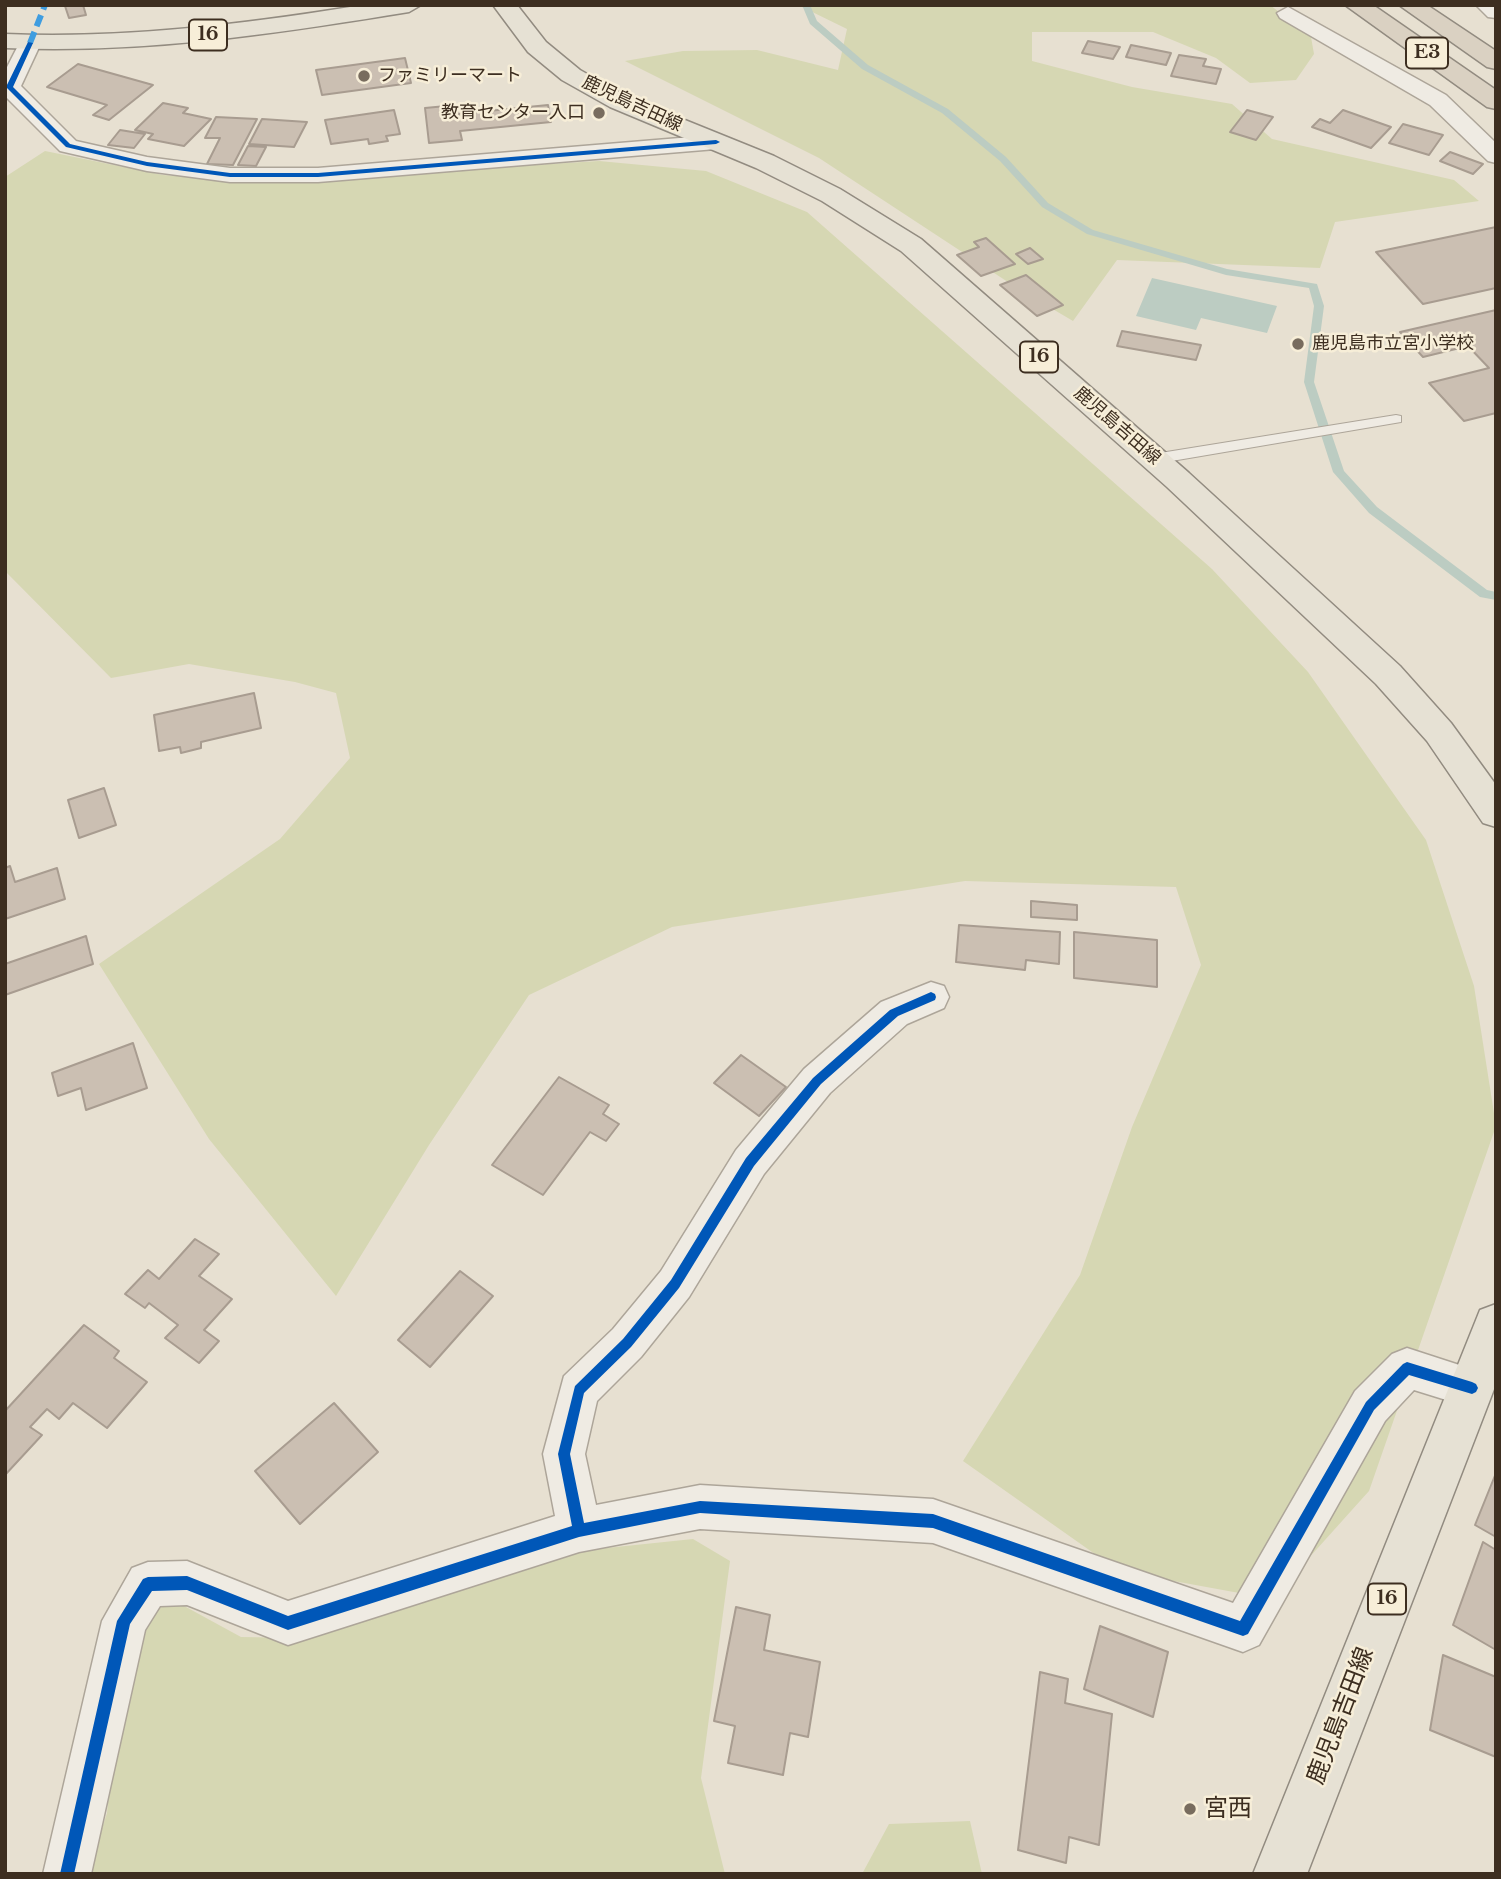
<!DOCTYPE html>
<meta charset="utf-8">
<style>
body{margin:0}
#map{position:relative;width:1501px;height:1879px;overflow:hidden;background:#e7e0d1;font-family:"Libre Baskerville",serif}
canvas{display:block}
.frame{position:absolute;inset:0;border:7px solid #3d2e20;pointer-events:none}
</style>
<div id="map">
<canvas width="1501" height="1879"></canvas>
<div class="frame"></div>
</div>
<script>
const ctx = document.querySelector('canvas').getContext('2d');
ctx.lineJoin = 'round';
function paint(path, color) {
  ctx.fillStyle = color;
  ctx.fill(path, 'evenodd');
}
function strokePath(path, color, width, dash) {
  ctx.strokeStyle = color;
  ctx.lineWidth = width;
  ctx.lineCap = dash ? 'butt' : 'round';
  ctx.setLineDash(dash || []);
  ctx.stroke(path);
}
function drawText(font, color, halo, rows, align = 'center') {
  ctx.font = font + ' "Libre Baskerville","Noto Sans JP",serif';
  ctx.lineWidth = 5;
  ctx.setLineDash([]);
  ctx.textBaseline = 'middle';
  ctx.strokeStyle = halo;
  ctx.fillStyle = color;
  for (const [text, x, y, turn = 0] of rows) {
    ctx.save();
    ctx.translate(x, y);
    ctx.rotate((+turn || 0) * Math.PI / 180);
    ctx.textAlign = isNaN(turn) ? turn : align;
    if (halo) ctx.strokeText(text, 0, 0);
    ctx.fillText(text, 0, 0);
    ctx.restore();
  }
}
paint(new Path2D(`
 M798,5h472l41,32 3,17 -18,26 -46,3 -34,-25 -63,-26h-121v29l100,26 100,17 40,35 182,41 25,21 -144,21 -15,46 -203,-8 -44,61 -56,-33 -198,-130 -194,-97 58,-10 74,-1 81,20 9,-41z
 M45,151l118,24 93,7 343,-21 107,10 101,41 405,357 96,103 118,168 48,146 22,140 -127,365 -97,108 -153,-28 -156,-110 117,-186 52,-148 69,-162 -25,-78 -211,-6 -293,46 -143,68 -100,150 -93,151 -127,-157 -110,-175 181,-125 70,-81 -14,-65 -41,-11 -106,-18 -78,14 -106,-107v-394z
 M693,1539l37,22 -29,217 24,96h-638l20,-61 9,-91 28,-107 31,-14 66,36 62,1 265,-86z
 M970,1821l12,53h-120l27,-50z`), '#d6d7b3');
paint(new Path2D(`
 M1152,278l125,28 -10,27 -66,-15 -5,12 -60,-14z`), '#bcccc2');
paint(new Path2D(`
 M802,5h8l7,16 51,44 80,44 58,48 42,46 45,27 134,39 90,15 7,22 -10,76 30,89 33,36 110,83 9,2v8l-16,-3 -111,-84 -36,-41 -29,-90 10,-76 -5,-18 -83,-13 -139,-41 -45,-27 -42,-46 -58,-48 -80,-44 -52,-45z`), '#bcccc2');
const building = new Path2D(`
 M83,5l3,10 -17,3 -4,-12z
 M1088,41l32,6 -7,12 -31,-6z
 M1131,45l40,8 -5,12 -40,-8z
 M1179,55l27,4 -3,7 18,3 -5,15 -45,-8z
 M405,58l6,25 -89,12 -6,-25z
 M78,64l75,21 -44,35 -16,-5 14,-10 -60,-18z
 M163,103l25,5 -5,5 28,6 -27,27 -36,-7 5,-5 -18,-4z
 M457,105l1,9 90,-9 3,17 -91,9 2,9 -33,3 -4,-35z
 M394,110l6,24 -14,2 2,5 -19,3 -1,-5 -37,5 -6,-24z
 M1247,110l26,7 -17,23 -26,-8z
 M1343,110l48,17 -20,21 -59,-21 8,-8 10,4z
 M216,117l41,2 -24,46 -26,-1 13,-26h-15z
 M262,119l45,3 -13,25 -45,-3z
 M1403,124l40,11 -14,20 -40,-12z
 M120,130l25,4 -11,14 -26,-3z
 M248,146l18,1 -10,19 -18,-1z
 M1450,152l33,12 -10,10 -33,-13z
 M1496,227v61l-73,16 -47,-52z
 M986,238l29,26 -34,12 -24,-21 22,-8 -5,-5z
 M1030,248l13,11 -15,5 -12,-10z
 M1026,275l37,30 -26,11 -37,-31z
 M1496,310v103l-32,8 -35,-38 60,-15 -21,-22 -45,11 -23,-25z
 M1122,331l79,14 -5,15 -79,-14z
 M254,693l7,35 -60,14v6l-20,5 -1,-6 -21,4 -5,-36z
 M104,788l12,37 -37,13 -11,-38z
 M10,866l5,16 42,-14 8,31 -60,20v-51z
 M1031,901l46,4v15l-46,-3z
 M959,925l101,7 -1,32 -33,-4 -1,10 -69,-8z
 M1074,932l83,8v47l-83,-9z
 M86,936l7,28 -88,31v-31z
 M133,1043l14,45 -61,22 -5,-22 -23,8 -6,-23z
 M741,1055l45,32 -27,29 -45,-33z
 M559,1077l50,28 -6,9 16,10 -13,17 -16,-9 -47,63 -51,-30z
 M195,1239l24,15 -20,22 33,23 -28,31 15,11 -20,22 -34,-25 13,-13 -29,-22 -4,5 -20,-14 23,-24 11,9z
 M460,1271l33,25 -63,71 -32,-27z
 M84,1325l35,26 -5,7 33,24 -40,46 -34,-25 -14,16 -12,-10 -17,18 12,8 -37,40v-64z
 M334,1403l44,49 -78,72 -45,-53z
 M1496,1473v64l-21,-12z
 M1483,1542l13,8v100l-43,-25z
 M736,1607l34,8 -6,35 56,12 -12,75 -18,-4 -7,42 -55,-12 7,-37 -21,-5z
 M1100,1626l68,26 -15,65 -69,-28z
 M1443,1655l53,22v80l-66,-27z
 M1040,1672l28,7 -3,24 47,11 -13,131 -30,-8 -3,26 -48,-13z`);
paint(building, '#cbbfb2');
strokePath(building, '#a89c90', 2);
const lane = new Path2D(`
 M1396,415l5,1v6l-247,42 -7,-5 7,-5z`);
const street = new Path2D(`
 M1476,5h20v13l-8,-1z
 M1288,7l158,88 50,48v20l-8,-2 -58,-56 -150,-87 -3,-5z
 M30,36l11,7 -20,43 55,55 71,16 83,11h88l398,-33 8,2 4,5 -4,5 -8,2 -398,33h-88l-83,-11 -87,-20 -55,-55v-25l17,-33z
 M931,982l13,4 5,11 -5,11 -37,16 -77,69 -66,81 -75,123 -48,60 -44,44 -12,53 11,51 104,-20 233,14 300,104 122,-212 37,-37 15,-6 80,26 6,14 -6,14 -15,6 -58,-18 -29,31 -126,224 -16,7 -310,-109 -233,-14 -121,23 -291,93 -101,-40 -27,1 -15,24 -54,244h-48l59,-253 30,-53 16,-6 39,-1 101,40 267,-85 -12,-62 21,-78 49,-47 48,-58 75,-121 68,-81 77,-67z`);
const primary = new Path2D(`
 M363,5h58l-12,7c-135,22 -267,42 -404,36v-14c121,5 239,-10 358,-29z
 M493,5h24l29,37 34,28 48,27 146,59 66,33 81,50 268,234 211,193 51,57 45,62v42l-13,-4 -56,-82 -51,-57 -209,-197 -266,-236 -79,-50 -66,-33 -146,-61 -48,-27 -34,-28z
 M1496,1304v80l-189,490h-54l221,-549 6,-15z`);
const highway = new Path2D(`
 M1345,5h28l123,85v19l-9,-2z
 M1399,5h28l69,46v18l-9,-2z`);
strokePath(lane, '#ada599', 2);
strokePath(street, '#ada599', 3);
strokePath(primary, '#928b80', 3);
strokePath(highway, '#928b80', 3);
paint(lane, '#efebe3');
paint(street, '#efebe3');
paint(primary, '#e6e1d4');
paint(highway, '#dad1c2');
strokePath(new Path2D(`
 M30,43l15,-38`), '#3f9de0', 6, [12, 6]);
paint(new Path2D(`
 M28,42l5,1 -20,44 57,57 77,18 83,11h88l398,-33 4,2 -4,2 -398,33h-88l-83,-11 -81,-19 -60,-60z
 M931,992l4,2 1,3 -1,3 -37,16 -77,68 -67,82 -75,122 -48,59 -47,46 -14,61 14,69 116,-22 233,13 307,107 126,-219 37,-38 4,-2 65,20 4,2 2,4 -2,4 -4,2 -63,-19 -35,35 -126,224 -5,2 -310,-108 -233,-15 -121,24 -291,93 -101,-40 -35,1 -22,33 -56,250h-14l57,-253 26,-42 5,-2 39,-1 101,40 284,-90 -14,-72 17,-68 48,-47 48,-59 75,-122 67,-80 77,-68z`), '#0057b8');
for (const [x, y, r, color] of [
 [364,76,7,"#786c5e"],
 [599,113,7,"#786c5e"],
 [1298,344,7,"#786c5e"],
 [1190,1809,7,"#786c5e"]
]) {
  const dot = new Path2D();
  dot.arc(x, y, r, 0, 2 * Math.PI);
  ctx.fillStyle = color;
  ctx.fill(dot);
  strokePath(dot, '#f7eed8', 2.5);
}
drawText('18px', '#3d2e20', '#f7eed8', [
 ["ファミリーマート",378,76],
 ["教育センター入口",585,113,"right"],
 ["鹿児島市立宮小学校",1312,344]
], 'left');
drawText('18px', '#3d2e20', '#f7eed8', [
 ["鹿児島吉田線",632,104,25],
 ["鹿児島吉田線",1117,426,41]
]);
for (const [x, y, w] of [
 [208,35,38],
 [1427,53,42],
 [1039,357,38],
 [1387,1599,38]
]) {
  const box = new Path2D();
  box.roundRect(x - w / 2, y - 15.5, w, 31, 5);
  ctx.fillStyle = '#f7eed8';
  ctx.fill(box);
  strokePath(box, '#3d2e20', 2);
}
drawText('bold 19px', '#3d2e20', null, [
 ["16",208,35],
 ["E3",1427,53],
 ["16",1039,357],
 ["16",1387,1599]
]);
drawText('24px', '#3d2e20', '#f7eed8', [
 ["鹿児島吉田線",1341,1716,-69]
]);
drawText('24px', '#3d2e20', '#f7eed8', [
 ["宮西",1204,1809]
], 'left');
</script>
